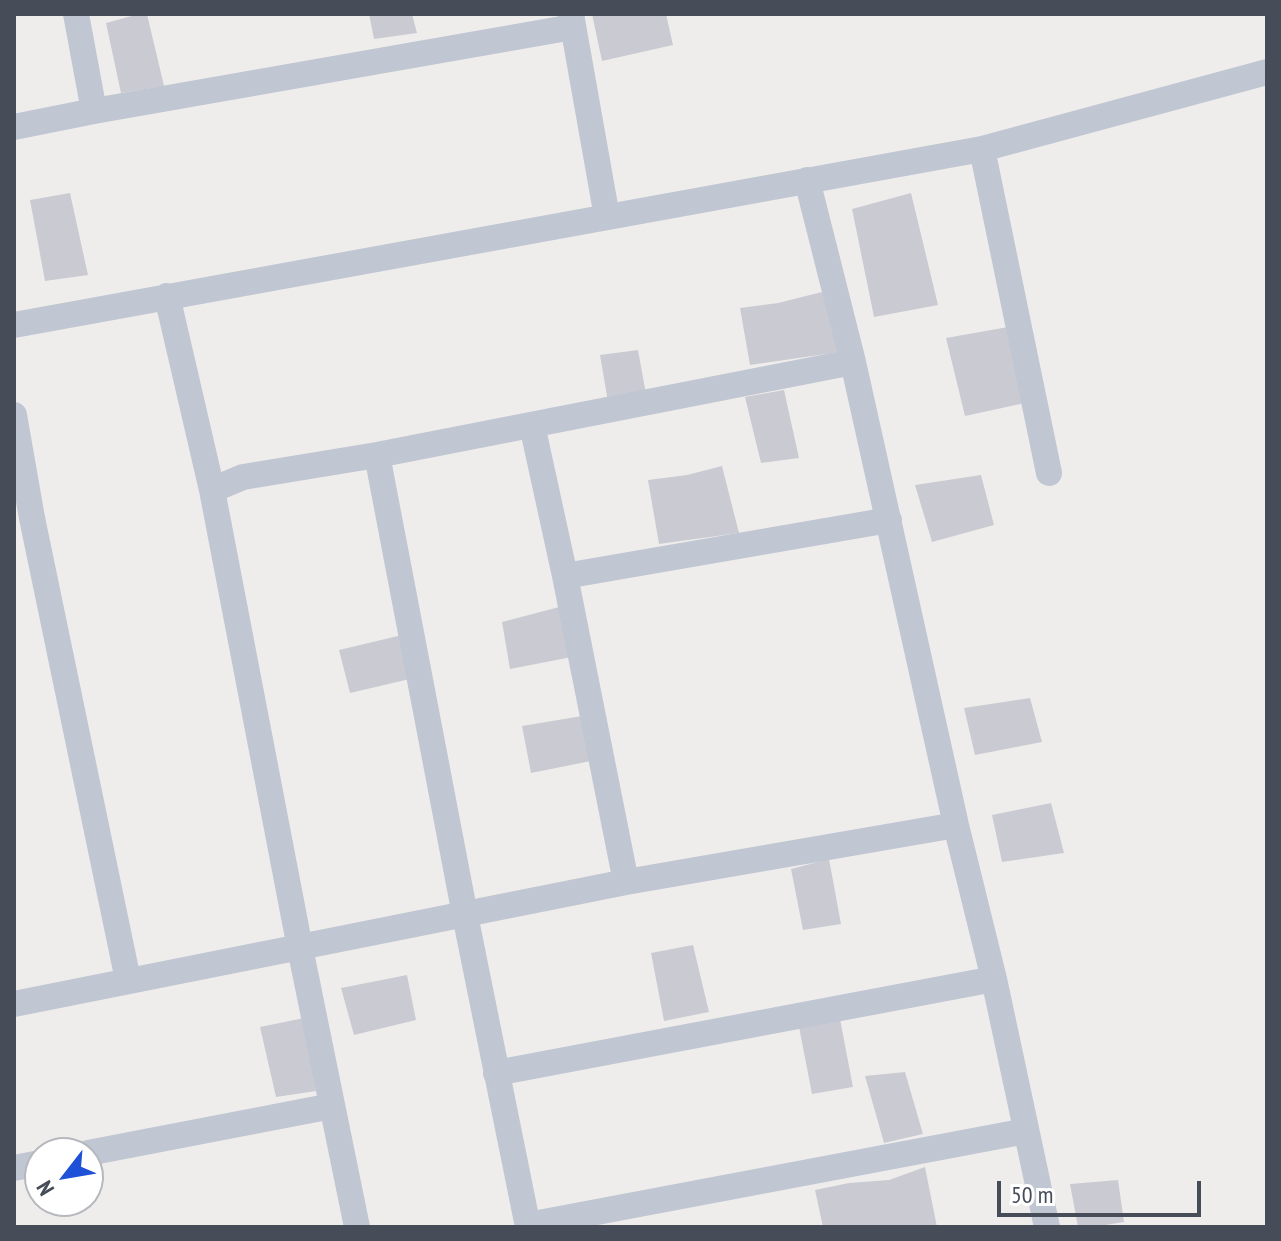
<!DOCTYPE html>
<style>
body{margin:0}
#map{position:relative;width:1281px;height:1241px;overflow:hidden;background:#efedec;font-family:"PT Sans Narrow",sans-serif}
canvas{display:block}
.frame{position:absolute;inset:0;border:16px solid #464d59;pointer-events:none}
.north{position:absolute;left:24px;top:1137px;width:80px;height:80px;box-sizing:border-box;background:#fff;border:2px solid #b5b8bd;border-radius:50%;rotate:239deg;font-size:22px;font-weight:700;line-height:32px;text-align:center;color:#464d59}
.north::after{content:'';display:block;margin:auto;width:28px;height:36px;background:#1e50d8;clip-path:polygon(50% 0,100% 100%,50% 72%,0 100%)}
.scale{position:absolute;left:997px;top:1181px;width:204px;height:36px;box-sizing:border-box;border:4px solid #464d59;border-top:0;padding-left:10px;font-size:24px;line-height:28px;white-space:nowrap;color:#464d59;-webkit-text-stroke:6px #fff;paint-order:stroke}
</style>
<div id="map">
<canvas width="1281" height="1241"></canvas>
<div class="frame"></div>
<div class="north">N</div>
<div class="scale">50 m</div>
</div>
<script>
const ctx = document.querySelector('canvas').getContext('2d');
ctx.lineJoin = 'round';
function paint(path, color) {
  ctx.fillStyle = color;
  ctx.fill(path, 'evenodd');
}
function strokePath(path, color, width, dash) {
  ctx.strokeStyle = color;
  ctx.lineWidth = width;
  ctx.lineCap = dash ? 'butt' : 'round';
  ctx.setLineDash(dash || []);
  ctx.stroke(path);
}
paint(new Path2D(`
 M139,14h8l17,72 -43,7 -15,-70z
 M369,14h43l5,19 -43,6z
 M592,14h74l7,31 -71,16z
 M70,193l18,82 -43,6 -15,-81z
 M911,193l27,112 -64,12 -22,-108z
 M826,291l14,61 -90,13 -10,-57 38,-5z
 M1008,327l17,76 -60,13 -19,-78z
 M638,350l8,44 -38,8 -8,-47z
 M784,390l15,68 -38,5 -16,-66z
 M722,466l17,67 -80,11 -11,-64 39,-5z
 M981,475l13,50 -62,17 -17,-57z
 M563,606l9,51 -62,12 -8,-47z
 M402,635l8,44 -60,14 -11,-43z
 M1030,698l12,44 -67,13 -11,-47z
 M582,716l9,45 -60,12 -9,-47z
 M1051,803l13,50 -62,9 -10,-47z
 M829,859l12,65 -38,6 -12,-61z
 M693,945l16,67 -45,9 -13,-68z
 M407,975l9,45 -62,15 -13,-47z
 M304,1018l12,73 -40,6 -16,-70z
 M840,1019l13,68 -41,7 -13,-67z
 M905,1072l18,62 -39,9 -19,-67z
 M925,1167l12,60h-114l-8,-37 34,-7 40,-3z
 M1118,1180l6,42 -30,5h-16l-8,-43z`), '#cacbd2');
strokePath(new Path2D(`
 M76,14l18,97
 M571,14l36,203
 M14,127l80,-16 479,-84
 M982,149l67,324
 M807,180l46,182 103,463 38,154 53,248
 M167,296l45,194 88,458 57,279
 M14,325l968,-176 285,-77
 M14,415l18,103 96,462
 M532,425l33,151 61,306
 M377,455l88,460 63,312
 M212,490l31,-13 134,-22 476,-93
 M565,576l324,-56
 M14,1004l612,-122 330,-57
 M496,1073l498,-94
 M88,1153l244,-47
 M14,1168l26,-5
 M528,1225l498,-94`), '#c0c6d2', 26);
</script>
